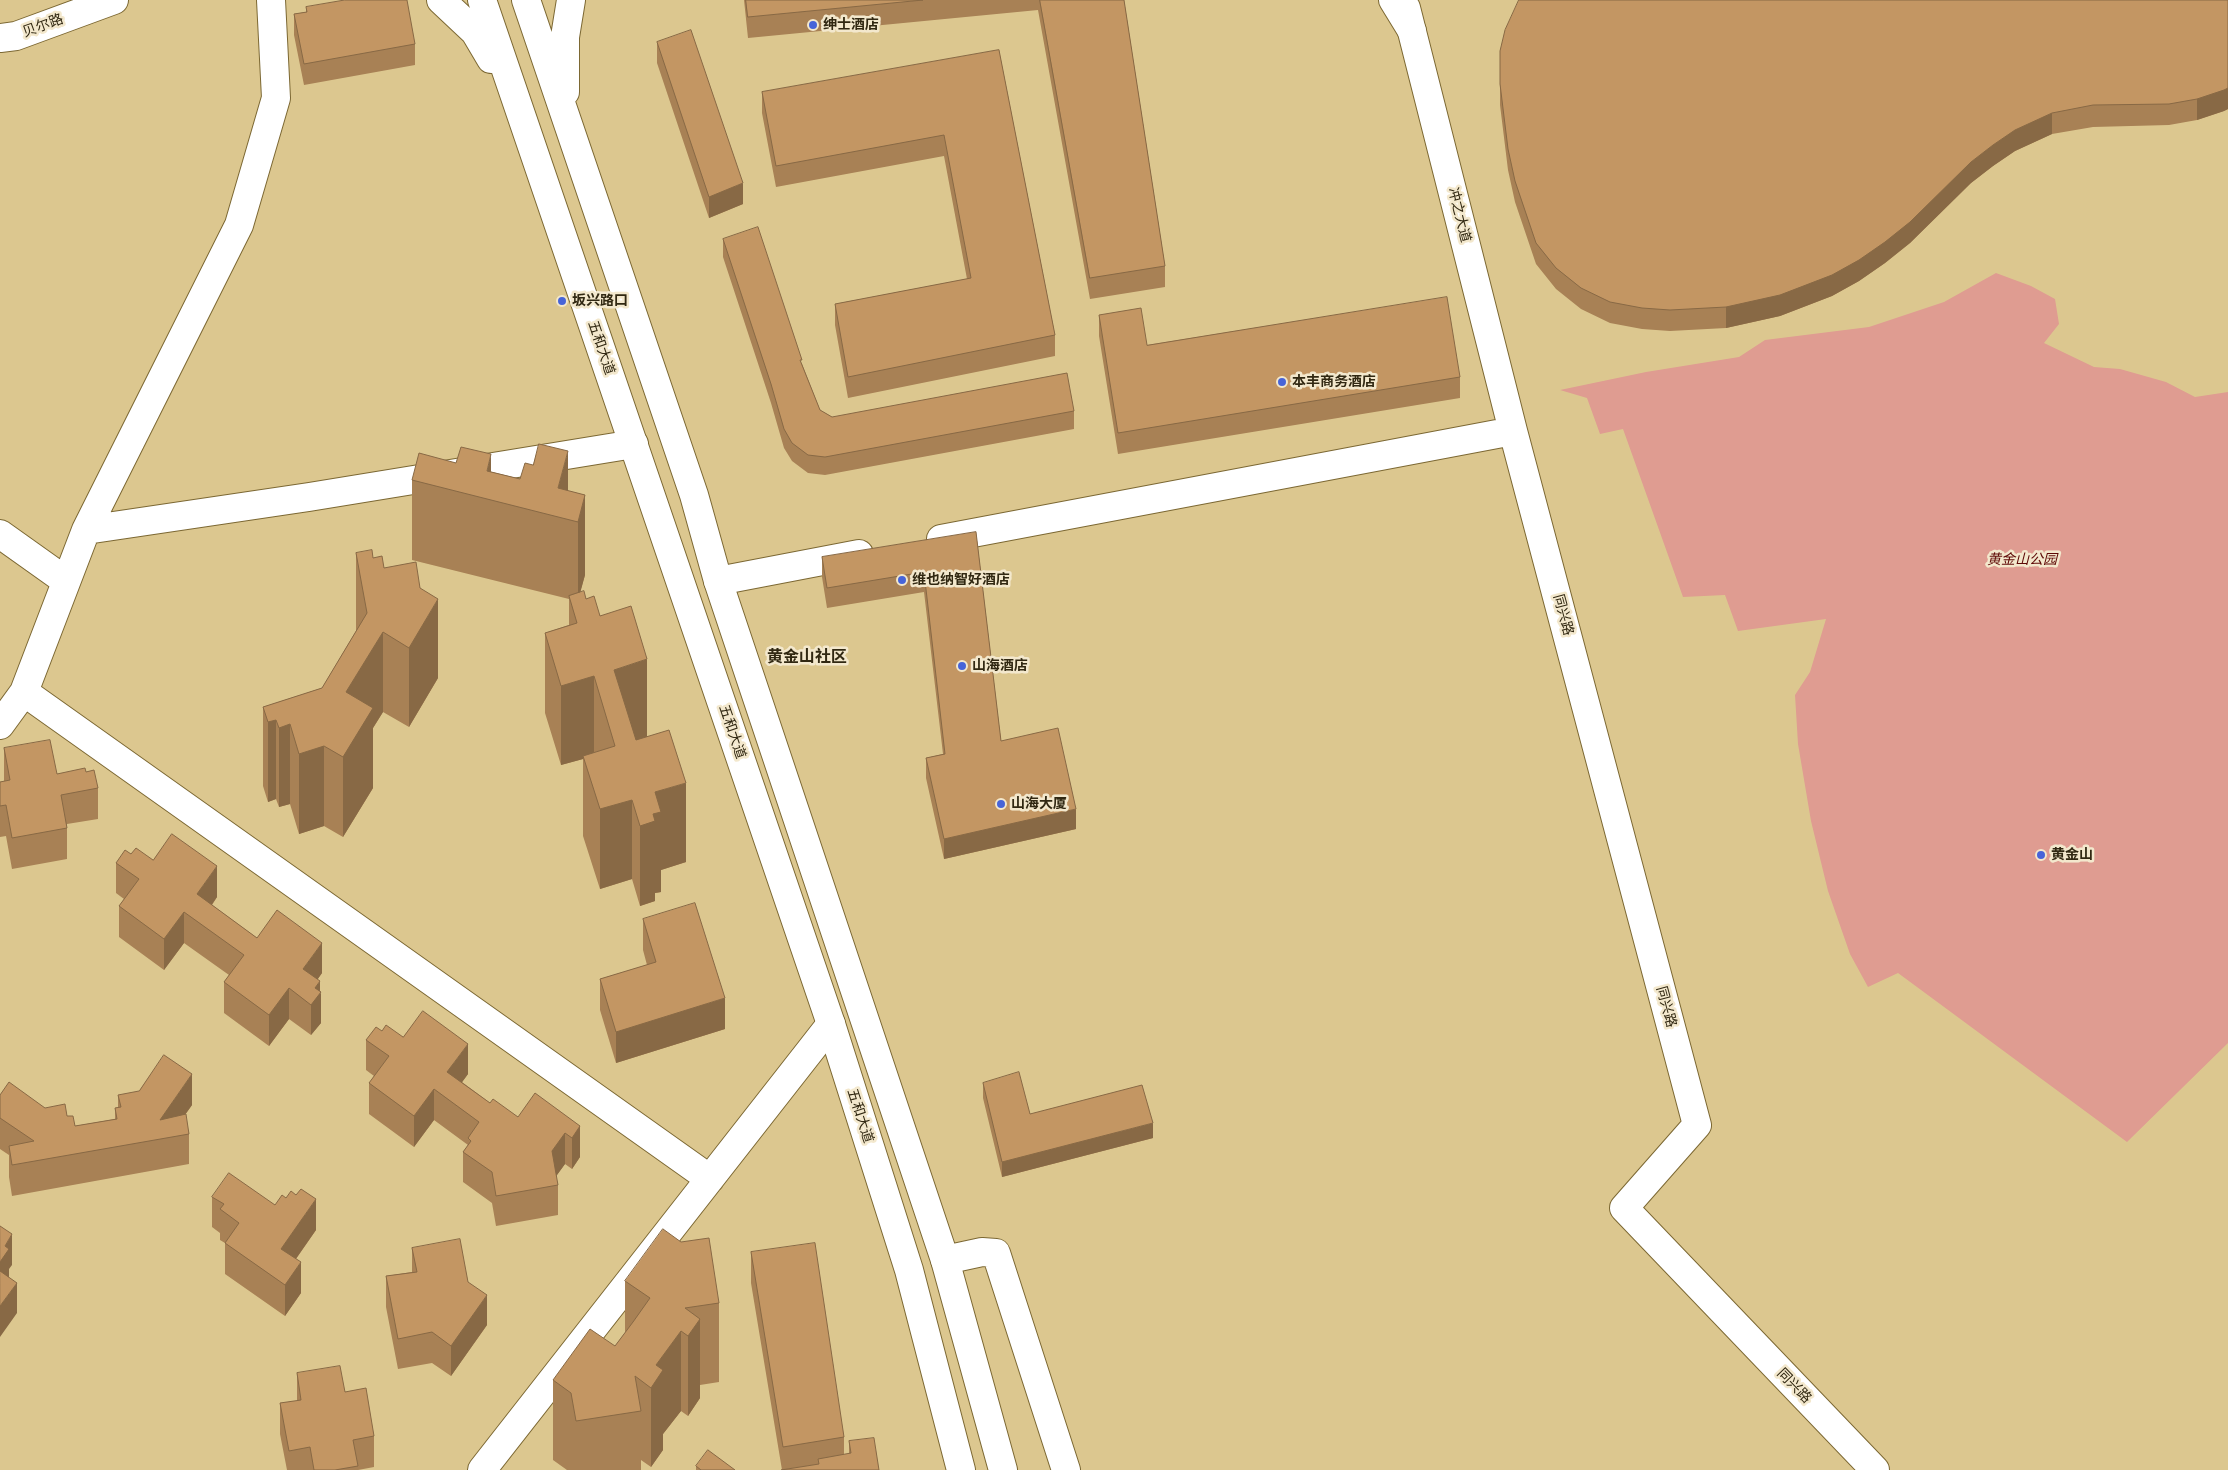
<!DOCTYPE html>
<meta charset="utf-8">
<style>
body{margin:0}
canvas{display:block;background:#dcc78f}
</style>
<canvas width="2228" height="1470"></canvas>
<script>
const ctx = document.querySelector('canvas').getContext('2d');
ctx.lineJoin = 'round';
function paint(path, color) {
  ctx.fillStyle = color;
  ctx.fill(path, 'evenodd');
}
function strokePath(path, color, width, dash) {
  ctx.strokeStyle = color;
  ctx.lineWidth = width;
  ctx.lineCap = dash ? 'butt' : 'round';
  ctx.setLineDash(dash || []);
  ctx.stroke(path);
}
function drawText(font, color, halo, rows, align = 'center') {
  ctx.font = font + ' "Libre Baskerville","Noto Sans SC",serif';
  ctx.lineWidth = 5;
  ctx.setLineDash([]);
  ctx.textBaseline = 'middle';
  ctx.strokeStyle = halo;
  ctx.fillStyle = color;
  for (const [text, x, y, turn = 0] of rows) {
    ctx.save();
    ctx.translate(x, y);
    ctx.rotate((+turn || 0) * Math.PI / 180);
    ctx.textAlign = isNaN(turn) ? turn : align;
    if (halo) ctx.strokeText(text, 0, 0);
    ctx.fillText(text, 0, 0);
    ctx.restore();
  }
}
paint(new Path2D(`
 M1996,273l35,13 24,13 4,25 -15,19 50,24 26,2 46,13 29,15 33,-5v651l-101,99 -229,-169 -30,14 -18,-33 -22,-63 -17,-70 -13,-77 -3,-49 15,-23 16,-53 -88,12 -13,-36 -42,2 -60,-168 -23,5 -13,-36 -27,-8 86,-18 93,-15 26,-17 104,-13 75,-25z`), '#df9c91');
const minor = new Path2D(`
 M1406,8l107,423 184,694 -73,83 251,262
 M86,530l223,-33 325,-53
 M0,534l66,47
 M941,539l572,-108
 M718,581l141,-27
 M24,692l686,487
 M0,725l24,-33 62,-162 153,-305 37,-127 -5,-98
 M945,1260l37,-8 14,1 70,217
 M482,1470l349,-446`);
const major = new Path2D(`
 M441,0l34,32 16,27
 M482,0l349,1024 78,246 52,200
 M526,0l168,495 24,86 227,679 58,210
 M1393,0l19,31
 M0,38l16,-2 98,-36
 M565,92v-55l6,-37`);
strokePath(minor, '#7c6833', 30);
strokePath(major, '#7c6833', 30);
strokePath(minor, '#fff', 28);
strokePath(major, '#fff', 28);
paint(new Path2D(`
 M744,0h380l41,266v21l-75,12 -52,-289 -290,28z
 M2228,0v109l-4,2 -27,9 -28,5 -76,2 -41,7 -37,17 -22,15 -22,17 -61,60 -25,20 -26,18 -27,15 -52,20 -54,12 -56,3 -28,-2 -32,-6 -29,-14 -25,-20 -20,-25 -21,-62 -7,-32 -8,-65v-54z
 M306,7l109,37v21l-111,20 -10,-50v-21l12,-2z
 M657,42l86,162 -34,14 -52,-155z
 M999,50l56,285v21l-207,42 -13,-73v-21l132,-25 -23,-123 -168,31 -14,-74v-21z
 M723,239l79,125 18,46 12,7 242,-6v18l-249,46 -17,-2 -16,-12 -8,-13 -13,-45 -48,-146z
 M1099,315l48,30 313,32v21l-342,56 -19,-118z
 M456,463l129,32v80l-5,17 20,24 47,120 39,126 -25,8v22l-6,1v8l-15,5 -8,-27 -32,10 -17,-53v-77l-22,6 -16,-52v-80l24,-8v-26l-157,-39v-80z
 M976,532l25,209 75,88 -132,30 -18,-81v-20l17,-4 -19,-162 -97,16 -5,-31v-20z
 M356,553l17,5 11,10 36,20 18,90 -29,49 -26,-15 -10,16v60l-30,49 -19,-11 -25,8 -9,-30 -11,3 -3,-8 -8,3 -5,-16v-79l59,-19 34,-57z
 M4,748l53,26 29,-2 12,16v31l-31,5v35l-55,10 -6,-33 -6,1v-55l4,-1z
 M131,854l22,6 64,37 -5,8 45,33 65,35 -5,7 3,11 1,32 -10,12 -22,-16 -20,27 -45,-33v-31l5,-7 -45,-32 -20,27 -45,-33v-31l5,-7 -8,-6v-30z
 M643,919l82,110 -109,34 -16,-53v-31l47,-14 -4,-15z
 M382,1031l21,6 65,37 -6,8 28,21 28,14 62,9v31l-8,12 -7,-5 -9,12 2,9v30l-62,11 -4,-23 -29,-21v-30l5,-7 -34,-25 -20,27 -45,-33v-31l5,-7 -8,-6v-30z
 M983,1083l47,31 123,24 -151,39 -19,-79z
 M0,1095l45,13 22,8 8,10 40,-7v-11l3,-1v-12l74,10 -7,10 4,19v30l-177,32 -3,-19v-22l-9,-6z
 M212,1197l63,8 11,-7 30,32 -20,29 5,34 -16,23 -60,-42v-31l-5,-3v-7l-8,-6z
 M412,1248l56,34 19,43 -36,51 -19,-13 -34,6 -12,-62v-31l26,-4z
 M751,1252l93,185v18l5,-1v-13l30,29h-97l-31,-187z
 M625,1281l94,22v79l-19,3v13l-12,18 -7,-5 -18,23v16l-12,17 -10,-7v10h-74l-14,-10v-80l62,-34 10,-13z
 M297,1373l48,19 29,44v31l-16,3h-71l-7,-36v-31l17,-2z
 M696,1466l39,4h-39z`), '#a88155');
paint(new Path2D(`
 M2228,88v21l-4,2 -27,9v-21z
 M2052,113v21l-37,17 -22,15 -22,17 -61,60 -25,20 -26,18 -27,15 -52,20 -54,12v-21l245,-145 22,-17 22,-15z
 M743,183v21l-34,14v-21z
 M568,451v68l-10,-31z
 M491,454v46l-4,-29z
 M585,495v80l-7,26v-79z
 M438,599v79l-29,49v-79z
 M383,632v80l-10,16v60l-30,49v-80l3,-65z
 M647,659v80l-32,10 -1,-79z
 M594,676v79l-11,1v3l-22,6v-79z
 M276,720v79l-8,3v-80z
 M290,724v80l-11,3v-79z
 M324,746v80l-25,8v-80z
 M686,783v79l-25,8v22l-6,1v8l-15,5v-80l13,-12 2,-22z
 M632,800v79l-32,10v-80z
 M1076,809v20l-132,30v-20z
 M217,866v31l-18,26 -2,-29z
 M184,912v31l-20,27v-31z
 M322,943v30l-19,27v-31z
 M320,981v13l1,-2v31l-10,12v-30l4,-17z
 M289,988v31l-20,27v-31z
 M725,998v31l-109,34v-31z
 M468,1044v30l-19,26 -2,-28z
 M192,1074v31l-23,32 -9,-17z
 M434,1089v31l-20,27v-31z
 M1153,1123v15l-151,39v-15z
 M580,1126v31l-8,12v-31z
 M565,1133v31l-13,18v-31z
 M316,1199v31l-35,50v-31z
 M12,1234v31l-3,4v11l-9,13v-31l5,-16z
 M301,1262v31l-16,23v-31z
 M17,1283v30l-17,24v-31z
 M487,1295v30l-36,51v-30z
 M700,1319v79l-12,18v-80z
 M681,1331v80l-18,23v16l-12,17v-79l5,-23z`), '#886945');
const building = new Path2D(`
 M345,0h62l8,44 -111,20 -10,-50 13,-2 -1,-5z
 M746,0h177l-175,17z
 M1040,0h84l41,266 -75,12z
 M1519,0h709v88l-4,2 -27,9 -28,5 -76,1 -41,8 -37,17 -22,15 -22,17 -61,60 -25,20 -26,18 -27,15 -52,20 -54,12 -56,3 -28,-2 -32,-6 -29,-14 -25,-20 -20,-25 -21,-62 -7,-32 -8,-65v-33l5,-21z
 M691,30l52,153 -34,14 -52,-155z
 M999,50l56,285 -207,42 -13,-73 136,-26 -27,-143 -168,31 -14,-74z
 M758,227l44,133h-2l20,50 12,7 235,-44 7,38 -249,46 -17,-2 -16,-12 -8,-14 -13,-45 -48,-145z
 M1447,297l13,80 -342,56 -19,-118 42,-7 6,37z
 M539,444l29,7 -10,37 27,7 -7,27 -166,-42 7,-27 37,10 5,-16 30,7 -4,17 33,8 5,-16 8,2z
 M976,532l25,209 57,-13 18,81 -132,30 -18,-81 19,-4 -21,-182 -97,16 -5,-31z
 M372,550l1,8 9,-2 2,12 32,-6 4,26 18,11 -29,49 -26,-16 -37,60 27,16 -30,49 -19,-11 -25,8 -9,-30 -11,4 -3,-8 -8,2 -5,-15 59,-19 45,-75 -11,-60z
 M584,591l2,8 8,-3 6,20 31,-10 16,53 -33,11 12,38 10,32 33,-10 17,53 -31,9 6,20 -8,2 2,7 -15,5 -8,-26 -32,9 -17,-53 32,-10 -21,-70 -33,10 -16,-53 32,-10 -8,-27z
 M50,740l7,34 28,-6 1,4 8,-2 4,18 -37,7 6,33 -55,10 -6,-33 -6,1v-24l10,-2 -6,-32z
 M172,834l45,32 -20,28 60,44 20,-28 45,33 -19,26 17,12 -5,7 6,4 -10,13 -22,-17 -20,27 -45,-33 20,-27 -60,-43 -20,27 -45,-33 20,-27 -23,-16 9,-13 6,4 5,-6 17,12z
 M695,903l30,95 -109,34 -16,-53 56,-17 -13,-43z
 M423,1011l45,33 -21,28 43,31 3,-4 25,18 17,-24 45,33 -8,12 -7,-5 -13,18 6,34 -62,11 -4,-24 -29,-20 8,-11 -3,-3 11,-16 -45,-33 -20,27 -45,-33 20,-27 -23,-16 10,-13 6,4 4,-6 17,12z
 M164,1055l28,19 -32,46 26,-6 3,20 -177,31 -3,-19 25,-5 -34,-23v-23l9,-13 36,26 20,-4 2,12h6l2,10 42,-7 -2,-11 6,-1 -3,-12 21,-4z
 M1019,1072l11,42 112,-29 11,38 -151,39 -19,-79z
 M229,1173l46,32 7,-10 4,3 5,-7 5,4 5,-6 15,10 -35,50 20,13 -16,23 -60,-42 14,-20 -19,-14 4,-5 -12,-7z
 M0,1226l12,8 -7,12 4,3 -9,13z
 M663,1229l18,13 28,-4 10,65 -34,5 15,11 -12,17 -7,-5 -25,34 7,5 -12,18 -16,-12 6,35 -65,10 -5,-28 -18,-13 37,-51 25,17 18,-24 17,-24 -25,-17z
 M460,1239l8,43 19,13 -36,51 -19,-14 -34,7 -12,-63 31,-4 -5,-24z
 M815,1243l29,194 -61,10 -32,-195z
 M0,1271l17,12 -17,23z
 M340,1366l5,26 21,-4 8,48 -21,4 5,26 -23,4h-21l-4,-23 -21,4 -9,-48 21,-3 -4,-27z
 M874,1438l5,32h-98l38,-6 -1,-5 33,-6 -2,-12z
 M708,1450l27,20h-34l-5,-4z`);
paint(building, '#c39663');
strokePath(building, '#886945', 1);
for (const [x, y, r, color] of [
 [813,25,5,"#4764d8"],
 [562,301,5,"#4764d8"],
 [1282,382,5,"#4764d8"],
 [902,580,5,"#4764d8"],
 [962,666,5,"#4764d8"],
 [1001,804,5,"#4764d8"],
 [2041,855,5,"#4764d8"]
]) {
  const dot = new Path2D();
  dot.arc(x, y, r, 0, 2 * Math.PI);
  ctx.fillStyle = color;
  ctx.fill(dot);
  strokePath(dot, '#f3e8cd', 2);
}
drawText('bold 14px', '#312812', '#f3e8cd', [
 ["绅士酒店",823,25],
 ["坂兴路口",572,301],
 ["本丰商务酒店",1292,382],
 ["维也纳智好酒店",912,580],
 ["山海酒店",972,666],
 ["山海大厦",1011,804],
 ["黄金山",2051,855]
], 'left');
drawText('14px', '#312812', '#f3e8cd', [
 ["贝尔路",43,26,-20],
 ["冲之大道",1459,215,76],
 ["五和大道",601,348,71],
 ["同兴路",1563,615,75],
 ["五和大道",732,732,71],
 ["同兴路",1666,1007,75],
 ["五和大道",860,1116,72],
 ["同兴路",1794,1386,46]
]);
drawText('italic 14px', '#5d0805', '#f3e8cd', [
 ["黄金山公园",2022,560]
]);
drawText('bold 16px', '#312812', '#f3e8cd', [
 ["黄金山社区",807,657]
]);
</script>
